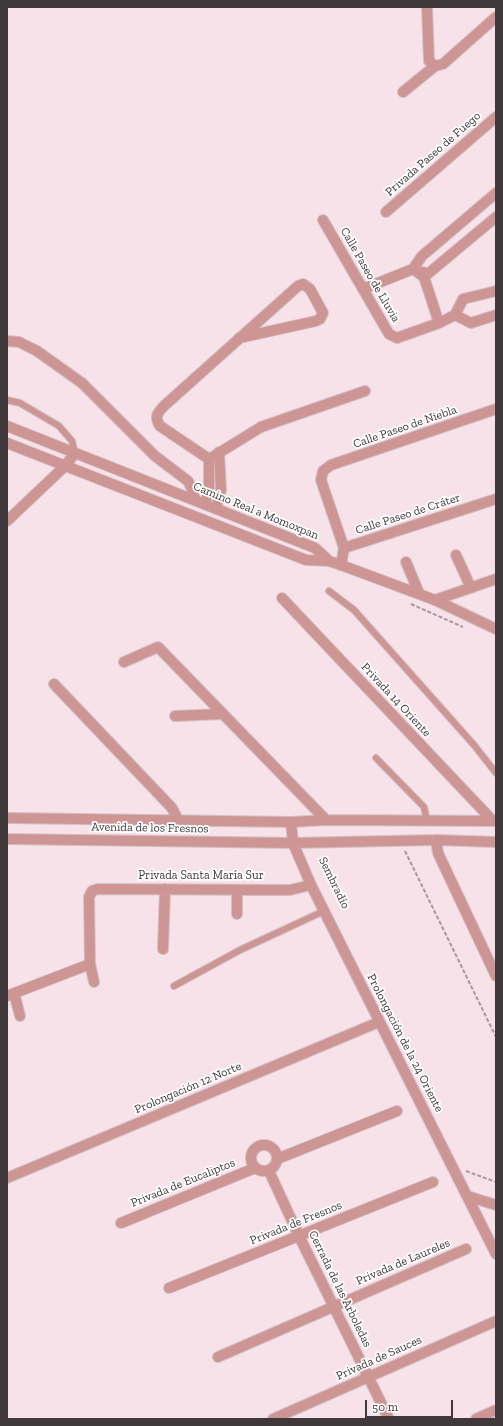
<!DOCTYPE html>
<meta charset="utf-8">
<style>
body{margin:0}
#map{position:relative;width:503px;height:1426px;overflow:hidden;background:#f6e2e8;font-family:"Zilla Slab",serif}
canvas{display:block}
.frame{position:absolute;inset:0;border:8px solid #40383b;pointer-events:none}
.scale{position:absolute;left:365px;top:1400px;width:88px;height:18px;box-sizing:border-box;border:2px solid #40383b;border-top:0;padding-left:5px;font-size:12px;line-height:14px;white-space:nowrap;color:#40383b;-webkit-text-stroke:3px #fff;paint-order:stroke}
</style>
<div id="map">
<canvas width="503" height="1426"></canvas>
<div class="frame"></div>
<div class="scale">50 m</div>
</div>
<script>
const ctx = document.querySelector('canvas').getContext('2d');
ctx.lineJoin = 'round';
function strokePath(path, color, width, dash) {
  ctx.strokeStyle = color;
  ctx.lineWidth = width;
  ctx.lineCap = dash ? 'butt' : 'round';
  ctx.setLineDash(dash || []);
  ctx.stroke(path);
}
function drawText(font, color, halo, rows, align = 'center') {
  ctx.font = font + ' "Zilla Slab",serif';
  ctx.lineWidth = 3.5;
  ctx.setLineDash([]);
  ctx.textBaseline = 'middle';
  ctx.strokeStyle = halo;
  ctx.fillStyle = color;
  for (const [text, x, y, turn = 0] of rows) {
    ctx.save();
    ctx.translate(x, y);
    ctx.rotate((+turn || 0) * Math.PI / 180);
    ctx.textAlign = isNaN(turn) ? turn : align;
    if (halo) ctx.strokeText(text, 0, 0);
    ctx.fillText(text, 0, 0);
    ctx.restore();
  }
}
const service = new Path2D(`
 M7,400l13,3 39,23 13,15 3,12
 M329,591l25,19 120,135 22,28
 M376,758l48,49 3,14
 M174,986l66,-36 84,-39`);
const minor = new Path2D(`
 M427,7l2,54 6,5 8,-2 53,-47
 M403,92l32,-26
 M386,212l110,-95
 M323,220l66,114 8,4 42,-15 16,-8 8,-16 33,-8
 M413,269l11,8 72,-60
 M423,272l1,5 15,46
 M363,289l50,-20 9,-13 74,-63
 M455,315l16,8 25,-8
 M7,341l12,1 18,9 45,32 73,73 33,25 5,10 2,9
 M209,459l-49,-33c-6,-9 -3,-13 5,-21l133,-119 5,-2 7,5 13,24 -3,6 -4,2 -77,17
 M209,459l52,-32 104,-36
 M205,504l4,-17v-28
 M216,509l5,-19 -2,-38
 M7,521l58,-55 10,-13
 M344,548l-23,-68 2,-9 8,-6 165,-56
 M456,555l15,33
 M406,562l13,31
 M341,565l3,-17 152,-49
 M282,598l210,222
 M435,600l61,-21
 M124,662l34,-15 168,173
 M54,684l118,124 6,12
 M175,716l48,-2
 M7,818l284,4
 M496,821l-170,-1 -35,2 2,21 18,42 185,369
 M7,839l286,4 143,-3 60,2
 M436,840l2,13 58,123
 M237,890v24
 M163,949l2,-60
 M94,982l-4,-18 -1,-67 3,-6 6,-2 192,1 21,-5
 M14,993l6,23
 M7,996l83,-32
 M251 1158a13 13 0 1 1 26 0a13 13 0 1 1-26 0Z
 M277,1159l120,-48
 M269,1171l30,65 90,183
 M7,1178l372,-156
 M467,1196l29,9
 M121,1223l134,-55
 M169,1288l264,-106
 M218,1357l248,-108
 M273,1419l223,-98
 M476,1419l20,-9`);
const tertiary = new Path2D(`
 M7,426l308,122 14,13
 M7,443l299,117 23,1 12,4 94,35 61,29`);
strokePath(service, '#d2c0c5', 8);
strokePath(minor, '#d2c0c5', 12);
strokePath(tertiary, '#d2c0c5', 12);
strokePath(new Path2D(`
 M411,604l52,23
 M405,851l91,186
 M466,1171l30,11`), '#a7989d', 2, [4, 2]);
strokePath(service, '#cd9594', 6);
strokePath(minor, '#cd9594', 10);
strokePath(tertiary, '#cd9594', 10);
drawText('12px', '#40383b', '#fff', [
 ["Privada Paseo de Fuego",433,154,-41],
 ["Calle Paseo de Lluvia",370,275,60],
 ["Calle Paseo de Niebla",405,427,-19],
 ["Camino Real a Momoxpan",256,511,22],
 ["Calle Paseo de Cráter",408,514,-18],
 ["Privada 14 Oriente",396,700,47],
 ["Avenida de los Fresnos",150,828,1],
 ["Privada Santa María Sur",201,876],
 ["Sembradío",334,883,64],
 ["Prolongación de la 24 Oriente",405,1043,63],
 ["Prolongación 12 Norte",188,1088,-23],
 ["Privada de Eucaliptos",183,1183,-22],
 ["Privada de Fresnos",296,1223,-22],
 ["Privada de Laureles",403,1262,-23],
 ["Cerrada de las Arboledas",340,1289,64],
 ["Privada de Sauces",379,1358,-24]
]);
</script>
